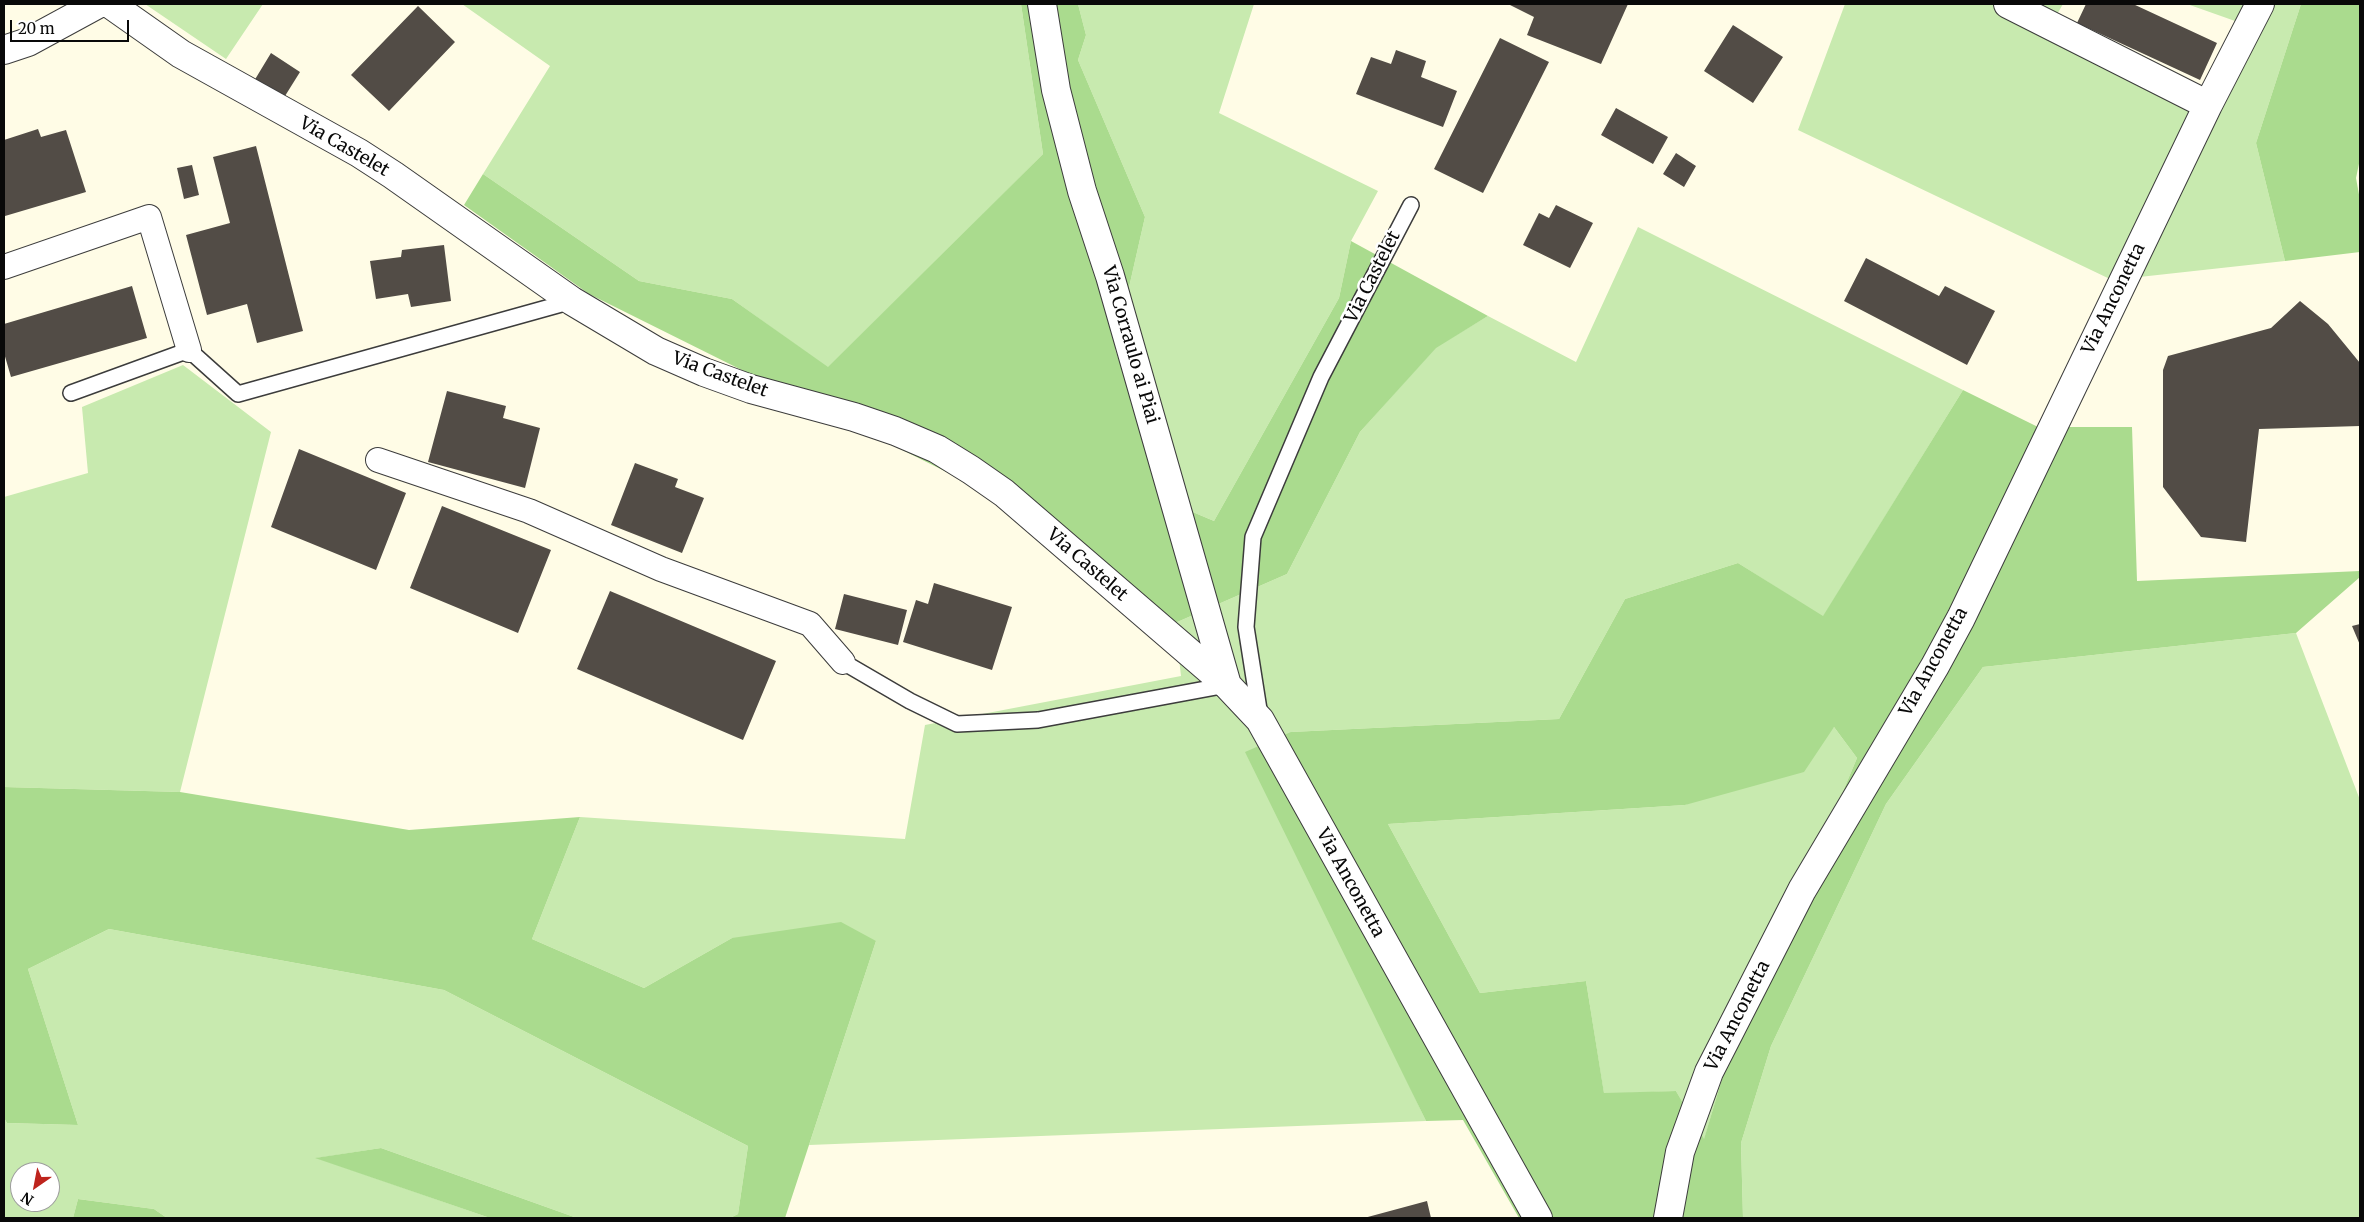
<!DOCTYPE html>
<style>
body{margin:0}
#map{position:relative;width:2364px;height:1222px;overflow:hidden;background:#fffce6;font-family:Merriweather,serif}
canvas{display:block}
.frame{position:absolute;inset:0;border:5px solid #090909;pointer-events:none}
.north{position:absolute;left:10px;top:1162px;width:50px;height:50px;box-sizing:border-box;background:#fff;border:1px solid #9d9d9d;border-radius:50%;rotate:213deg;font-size:14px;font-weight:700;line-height:20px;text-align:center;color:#090909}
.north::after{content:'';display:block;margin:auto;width:18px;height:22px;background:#be241d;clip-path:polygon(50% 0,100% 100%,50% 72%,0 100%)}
.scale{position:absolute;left:10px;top:20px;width:119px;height:22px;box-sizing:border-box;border:2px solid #090909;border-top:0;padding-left:6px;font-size:15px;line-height:18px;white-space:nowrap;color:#090909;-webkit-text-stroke:4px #fff;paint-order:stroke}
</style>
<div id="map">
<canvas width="2364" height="1222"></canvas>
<div class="frame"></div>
<div class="north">N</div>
<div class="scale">20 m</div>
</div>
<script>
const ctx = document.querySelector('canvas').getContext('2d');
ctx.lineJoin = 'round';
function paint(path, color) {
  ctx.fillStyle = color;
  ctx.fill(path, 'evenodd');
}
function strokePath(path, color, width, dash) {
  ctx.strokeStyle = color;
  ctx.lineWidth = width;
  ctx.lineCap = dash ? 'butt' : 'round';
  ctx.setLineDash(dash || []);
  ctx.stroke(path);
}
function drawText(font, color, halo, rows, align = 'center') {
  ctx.font = font + ' Merriweather,serif';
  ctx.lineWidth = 5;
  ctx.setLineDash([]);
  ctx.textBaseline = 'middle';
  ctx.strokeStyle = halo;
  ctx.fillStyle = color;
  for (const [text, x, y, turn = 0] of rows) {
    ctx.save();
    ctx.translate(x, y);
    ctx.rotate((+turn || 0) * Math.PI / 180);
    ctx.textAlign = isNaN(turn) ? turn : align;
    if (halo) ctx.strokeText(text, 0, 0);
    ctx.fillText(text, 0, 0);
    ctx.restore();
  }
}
paint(new Path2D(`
 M145,4h118l-37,55z
 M462,4h559l22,150 -215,214 -96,-69 -93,-18 -156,-107 67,-108z
 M1078,4h176l-35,109 159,78 -27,50 -12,57 -125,223 -45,-19 -54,-153 30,-132 -67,-157 8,-25z
 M1845,4h218l-14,24 159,82 44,-83 -65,-23h114l-45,139 29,118 -173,19 -314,-150z
 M1638,227l325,163 -140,227 -85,-54 -113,36 -66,120 -268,13 89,292 46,97 -617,24 67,-204 -144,-3 -88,50 -112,-49 48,-122 325,22 20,-114 256,-49 -6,-53 112,-49 73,-142 76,-85 52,-31 88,46z
 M183,365l88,67 -91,360 -176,-5v-290l84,-24 -6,-66z
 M2296,633l64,167v418h-617l-2,-75 30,-97 115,-242 97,-137z
 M1834,727l23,31 -135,321 -18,61 -28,-49 -72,3 -18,-113 -106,12 -92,-169 297,-19z
 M109,929l335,61 304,156 -10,68 -8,4h-153l-196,-70 -64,10 173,60h-323l-13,-9 -76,-10 -5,19h-69v-100l3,5 71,2 -50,-156zM20,1172h30v30h-30z`), '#c8eaaf');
paint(new Path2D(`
 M1021,4h57l8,31 -8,25 67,157 -30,132 54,153 45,19 125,-223 12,-57 137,75 -52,32 -76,84 -73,142 -112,49 -126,-100 -460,-229 -125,-89 19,-31 156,107 93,18 96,68 215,-213z
 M2301,4h59v155l-4,19 4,22v52l-75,9 -29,-118z
 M1963,390l75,37h94l5,154 223,-10v6l-64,56 -313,34 -97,137 -115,242 -30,97 2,75h-224l-56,-98 -37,1 -181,-369 46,-20 268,-13 66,-120 113,-36 85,53zM1834,727l23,31 -135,321 -18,60 -28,-48 -72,2 -18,-112 -106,12 -92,-169 297,-19 119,-33z
 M4,787l176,5 229,38 171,-13 -48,122 112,49 88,-50 109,-16 35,19 -91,277h-55l8,-4 10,-68 -304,-156 -335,-61 -81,40 50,156 -71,-2 -3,-5z
 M381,1148l196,70h-87l-175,-60z
 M78,1199l76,10 13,9h-94z`), '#aadb8e');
paint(new Path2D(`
 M1508,4h120l-27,60 -74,-29 7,-18z
 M2086,4h47l84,39 -17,37 -123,-57z
 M418,6l37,36 -66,69 -38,-36z
 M1733,25l50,32 -30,46 -49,-32z
 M1500,38l49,24 -66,131 -49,-24z
 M1396,50l30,11 -5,16 36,14 -14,36 -87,-33 15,-37 20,7z
 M271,53l29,19 -20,32 -29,-18z
 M1616,108l52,29 -15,27 -52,-29z
 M38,129l3,8 25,-7 20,62 -81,24 -1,-76z
 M256,146l47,185 -46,12 -10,-39 -40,11 -21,-80 44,-12 -17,-66z
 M1676,153l20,13 -12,21 -21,-13z
 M192,165l7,30 -15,4 -7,-31z
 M1556,205l37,18 -23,45 -47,-23 16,-32 10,5z
 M444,245l7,56 -40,6 -3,-13 -32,5 -6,-38 31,-4 1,-7z
 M1866,258l73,38 6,-10 50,25 -28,54 -123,-64z
 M132,286l15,52 -136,39 -7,-24v-29z
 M2300,301l28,23 32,39v63l-101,3 -13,113 -45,-5 -38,-50v-117l5,-14 103,-28z
 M447,391l59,15 -3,12 37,10 -15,60 -97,-26z
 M299,449l107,44 -30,77 -105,-43z
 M635,463l43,16 -3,8 29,11 -22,55 -71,-28z
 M442,506l109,44 -33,83 -108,-45z
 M934,583l78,24 -20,63 -89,-28 13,-42 12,4z
 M610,591l166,70 -33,79 -166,-71z
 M844,594l63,16 -9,35 -63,-16z
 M2360,624v21l-8,-19z
 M1427,1201l4,17h-67z`), '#524c46');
const service = new Path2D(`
 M71,393l118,-43 49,44 334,-93
 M843,662l67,39 47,23 81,-4 189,-35
 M1260,716l-14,-89 7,-90 68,-160 90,-172`);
const pedestrian = new Path2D(`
 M4,267l145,-50 40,133
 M378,460l151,51 132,58 149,55 33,38`);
const minor = new Path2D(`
 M110,4l71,50 178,99 34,22 179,126 84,50 48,21 47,17 103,28 41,14 42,18 34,21 33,23 223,192 33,35 278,498
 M1042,4l14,86 26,101 28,85 117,409
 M2008,4l200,101
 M4,50l24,-8 70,-38
 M1668,1218l12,-66 29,-80 93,-182 133,-224 26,-48 247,-513 52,-101`);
strokePath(service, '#3c3c3c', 18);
strokePath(pedestrian, '#3c3c3c', 26);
strokePath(minor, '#3c3c3c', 30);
strokePath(service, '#fff', 15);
strokePath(pedestrian, '#fff', 24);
strokePath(minor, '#fff', 28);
drawText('18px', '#090909', '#fff', [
 ["Via Castelet",344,147,30],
 ["Via Castelet",1373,277,-63],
 ["Via Anconetta",2114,299,-64],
 ["Via Corraulo ai Piai",1130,345,74],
 ["Via Castelet",720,375,20],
 ["Via Castelet",1087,565,41],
 ["Via Anconetta",1934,662,-61],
 ["Via Anconetta",1350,883,61],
 ["Via Anconetta",1738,1016,-63]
]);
</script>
